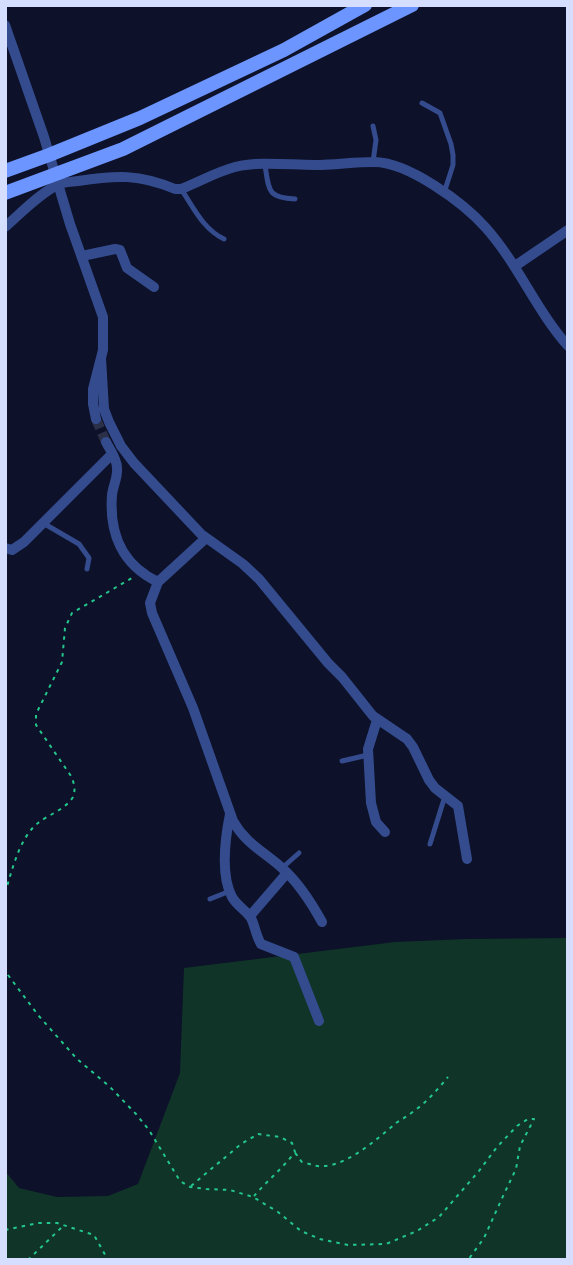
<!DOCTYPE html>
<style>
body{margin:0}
#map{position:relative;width:573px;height:1265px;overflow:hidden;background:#0d1129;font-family:"Nunito Sans",sans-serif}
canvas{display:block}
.frame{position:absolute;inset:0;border:7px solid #d6deff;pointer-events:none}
</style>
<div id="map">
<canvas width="573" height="1265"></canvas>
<div class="frame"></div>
</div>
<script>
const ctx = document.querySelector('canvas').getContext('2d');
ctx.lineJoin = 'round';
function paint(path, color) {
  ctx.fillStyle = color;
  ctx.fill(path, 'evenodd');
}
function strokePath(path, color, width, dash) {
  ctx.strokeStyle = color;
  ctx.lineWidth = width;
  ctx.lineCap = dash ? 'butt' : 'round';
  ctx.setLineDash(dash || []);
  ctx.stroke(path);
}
paint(new Path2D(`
 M568,938v322h-563v-89l14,17 38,9 51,-1 30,-12 42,-111 4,-105 211,-26 72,-3z`), '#103428');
strokePath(new Path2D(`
 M96,419l10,23`), '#2b3049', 10, [10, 5]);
strokePath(new Path2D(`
 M5,893c7,-22 14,-55 33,-70 10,-8 28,-14 35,-26 3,-8 1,-14 -2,-21l-35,-51v-11l26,-52 3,-34 7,-15 60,-35
 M5,967l3,8 30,40 39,44 33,28 26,27 13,16 31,51 10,6 16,2 24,1 23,7 25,15 23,19 19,8 28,6 38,-1 31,-13 22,-14 40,-46 18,-24 20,-21 11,-7h6l-14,27 -4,23 -12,25 -20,44 -16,22
 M295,1153c3,3 4,6 7,9 2,1 8,2 10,3 28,8 64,-25 84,-42 6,-4 12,-7 18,-12 13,-9 24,-22 34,-34
 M191,1186l50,-42 17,-10 22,3 12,6 3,9c-12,16 -28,29 -41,44
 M5,1230l33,-7h19l37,12 14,25
 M28,1260l35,-34`), '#23c68b', 2, [3.5, 5]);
strokePath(new Path2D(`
 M422,103l18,10 11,31 2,11v10l-9,28
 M373,126l3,14 -3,22
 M265,165c4,25 2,33 30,34
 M181,189c13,19 22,40 43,50
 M43,523l36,21 10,14 -2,11
 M342,761l26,-6
 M430,844l15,-48
 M282,868l17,-15
 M210,899l20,-8`), '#344b8d', 5);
strokePath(new Path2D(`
 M5,25l39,112 26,87 33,93v33l-10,39v15l3,15
 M5,227c16,-14 33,-32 52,-42 6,-3 14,-3 21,-4 39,-6 61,-7 97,8h6c18,-7 35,-17 54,-22 25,-6 54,-2 80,-2 19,0 39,-3 58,-3 34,-1 91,41 113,66 32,36 50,82 82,118
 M82,256l33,-7 5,1 7,18 27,19
 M515,266l53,-36
 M101,358l3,51 5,13 12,24 13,17 67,71 42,30 16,15 69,84 14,14 31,39 34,23 6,8 16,33 6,8 23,18 9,53
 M106,442c4,8 11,17 11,26 1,9 -4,18 -5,27 -3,38 10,70 46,87
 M206,538l-48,44 -8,21 2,10 41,95 40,113c13,23 30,30 49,47 17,15 29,34 40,54
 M5,548l7,2 12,-8 88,-88
 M377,720l-9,29 3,54 5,19 9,10
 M230,814c-5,25 -10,60 2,83 5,9 15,14 19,21 4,8 5,18 10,26l33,13 25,64
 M250,916l37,-43`), '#344b8d', 10);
strokePath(new Path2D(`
 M5,171l44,-16 91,-37 144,-68 81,-45
 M5,193l118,-44 289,-144`), '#6d95ff', 14);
</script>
